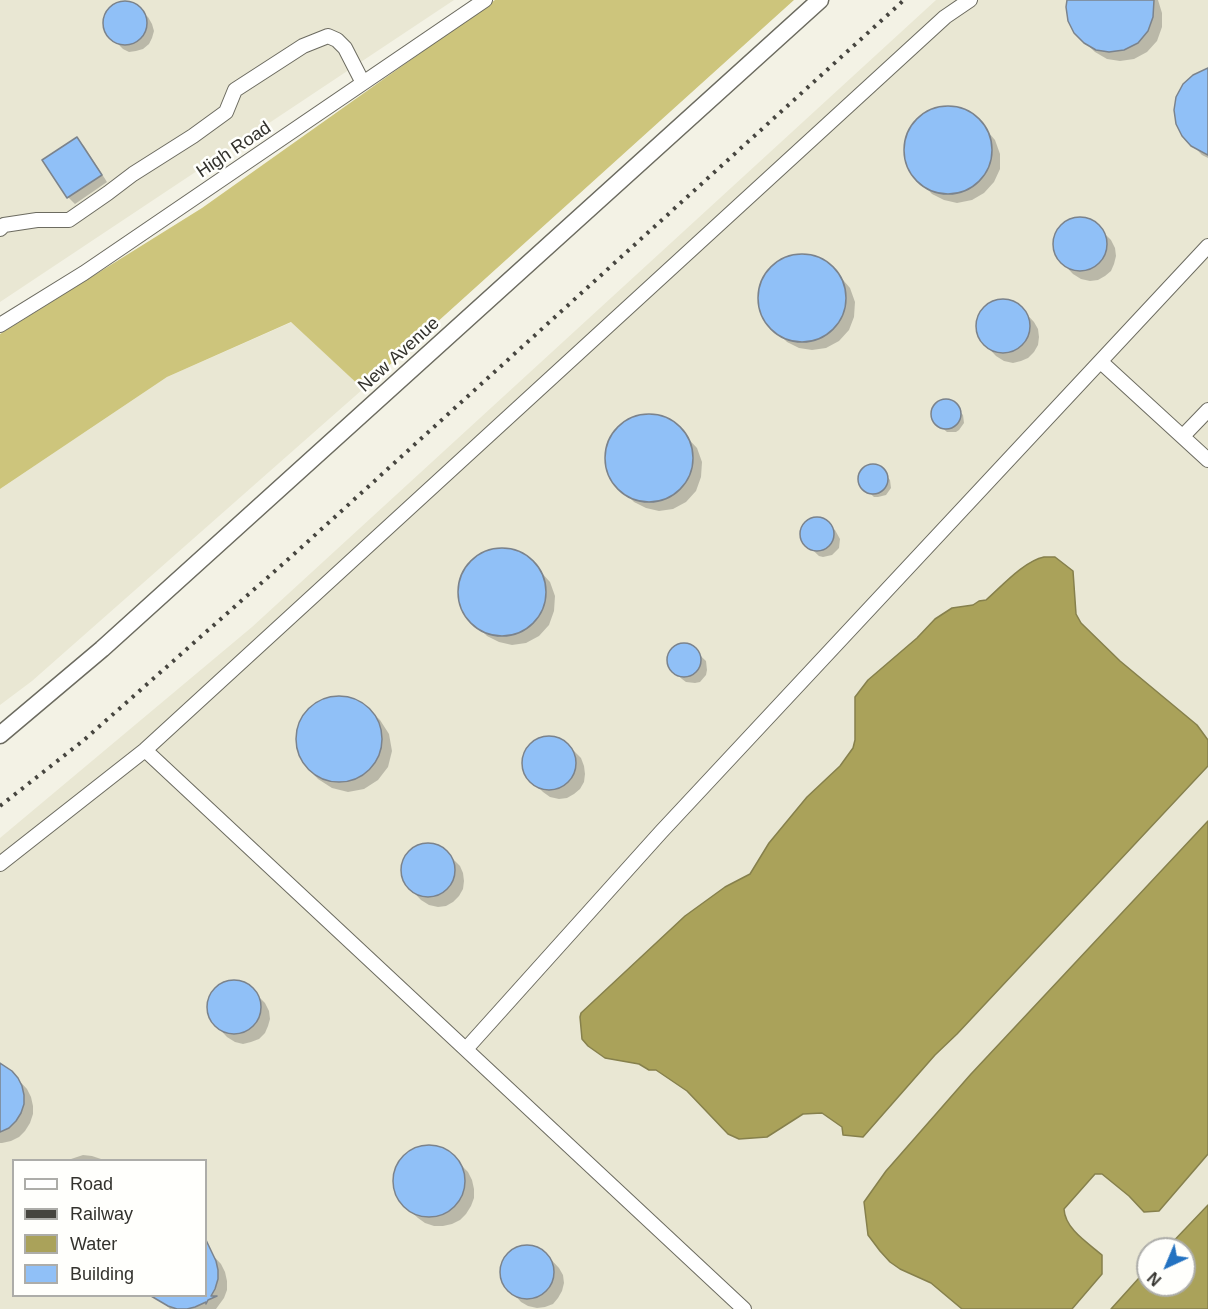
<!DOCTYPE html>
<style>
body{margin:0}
#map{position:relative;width:1208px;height:1309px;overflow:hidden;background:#f3f2e5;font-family:Helvetica,sans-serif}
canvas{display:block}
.legend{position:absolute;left:12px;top:1159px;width:195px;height:138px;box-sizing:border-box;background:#fffffc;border:2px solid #adada9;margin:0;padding:8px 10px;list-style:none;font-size:18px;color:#33322d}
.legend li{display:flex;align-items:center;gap:12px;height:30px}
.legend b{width:30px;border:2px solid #adada9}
.north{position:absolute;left:1136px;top:1237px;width:60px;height:60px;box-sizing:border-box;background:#fffffc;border:2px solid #adada9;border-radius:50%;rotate:224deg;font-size:16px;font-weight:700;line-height:24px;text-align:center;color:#33322d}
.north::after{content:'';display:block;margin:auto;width:21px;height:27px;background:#2372c1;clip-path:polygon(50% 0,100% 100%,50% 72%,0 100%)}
</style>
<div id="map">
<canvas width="1208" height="1309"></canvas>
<ul class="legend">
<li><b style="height:8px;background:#fff"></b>Road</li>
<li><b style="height:8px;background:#46453f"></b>Railway</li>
<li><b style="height:16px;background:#aaa25a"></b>Water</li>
<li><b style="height:16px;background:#90c0f7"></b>Building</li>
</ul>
<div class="north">N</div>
</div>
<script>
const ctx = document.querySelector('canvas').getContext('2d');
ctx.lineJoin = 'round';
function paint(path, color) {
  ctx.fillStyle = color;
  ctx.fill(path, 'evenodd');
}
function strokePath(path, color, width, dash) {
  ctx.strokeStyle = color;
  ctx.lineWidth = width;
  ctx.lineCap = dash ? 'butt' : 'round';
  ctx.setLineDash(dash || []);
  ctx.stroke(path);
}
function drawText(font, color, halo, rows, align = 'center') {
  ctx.font = font + ' Helvetica,sans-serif';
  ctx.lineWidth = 5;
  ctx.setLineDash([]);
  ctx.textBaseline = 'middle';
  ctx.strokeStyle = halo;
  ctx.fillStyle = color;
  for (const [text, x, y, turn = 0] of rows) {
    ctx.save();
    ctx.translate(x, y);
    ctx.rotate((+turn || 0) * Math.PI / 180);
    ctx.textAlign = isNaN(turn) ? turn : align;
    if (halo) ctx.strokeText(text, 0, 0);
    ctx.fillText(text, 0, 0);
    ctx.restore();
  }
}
paint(new Path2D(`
 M0,0h454l-454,302z
 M936,0h272v1309h-1208v-471l252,-211zM14,1160h192v136h-192zM1148,1249h36v36h-36z
 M292,322l71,67 -331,292 -32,24v-216l167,-112z`), '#e9e7d3');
paint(new Path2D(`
 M495,0h299l-431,389 -72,-67 -124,55 -167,112v-155l202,-126z`), '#cdc57c');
const water = new Path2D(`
 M1044,557h11l18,14 3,43 5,9 39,38 77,64 11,15v26l-251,268 -22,21 -72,82 -20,-2 -1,-8 -20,-14 -19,1 -36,23 -28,2 -11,-5 -41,-43 -31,-21h-7l-10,-6 -34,-6 -17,-12 -6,-7 -2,-22 1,-4 104,-97 40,-29 25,-13 19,-31 38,-46 33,-31 13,-18 2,-8v-43l13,-17 49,-42 18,-19 17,-11 21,-3 6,-4 7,-1c15,-13 38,-39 58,-43z
 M1208,821v333l-49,57 -15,1 -15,-16 -27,-22h-7l-31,35c1,20 24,34 38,46v19l-30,35h-110l-31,-26 -31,-14 -10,-7 -10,-11 -12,-16 -4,-33 22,-31 85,-97z
 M1208,1205v104h-97l37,-41v17h36v-36h-18z`);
paint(water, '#aaa25a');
strokePath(water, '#86804c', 1.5);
paint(new Path2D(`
 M1069,0h89l4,13v14l-5,14 -10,11 -13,7 -14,2 -13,-2 -12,-7 -20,-19z
 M122,2h6l7,3 13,12 4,7 2,7 -2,7 -3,6 -6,5 -7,2 -7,1 -6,-3 -17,-17 -2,-13 2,-6 9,-9z
 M1208,70v88l-6,-3 -19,-20z
 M948,107l15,3 13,8 19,22 5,14v15l-6,13 -10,11 -12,7 -15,3 -13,-3 -12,-6 -19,-20 -6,-12 -2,-13 3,-13 6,-12 9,-9 12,-6z
 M77,139l7,7 23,36 -32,22 -7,-7z
 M1080,219l8,1 7,4 16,16 4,8 1,8 -2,8 -3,7 -6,5 -7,4 -8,1 -9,-2 -8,-5 -16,-17 -3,-9v-9l3,-8 7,-7 7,-4z
 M803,255l15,3 13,8 19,22 5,14 -1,15 -5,13 -10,11 -13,7 -14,2 -13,-2 -12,-6 -20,-20 -5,-12 -2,-13 2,-13 7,-12 9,-9 12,-6z
 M1003,300l8,2 8,4 15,16 4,7 1,8 -1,8 -4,7 -6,6 -7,3 -8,2 -9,-2 -8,-5 -16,-17 -3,-9v-9l4,-8 6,-7 7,-4z
 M941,402h9l3,2 10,11 1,8 -5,7 -3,2h-9l-13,-11 -1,-8 4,-9z
 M650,416l15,3 12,8 20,21 5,14 -1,15 -5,14 -10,11 -13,7 -14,2 -13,-3 -12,-6 -20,-20 -5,-12 -2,-13 2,-13 6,-12 10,-9 12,-6z
 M877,466l3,2 10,12 1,8 -5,7 -8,2h-4l-12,-11 -2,-9 4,-8 4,-2z
 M818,519l10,4 7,7 5,9 -1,9 -7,7 -9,2 -4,-1 -16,-15 -1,-10 6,-9z
 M503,550l15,2 12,8 20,22 5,14 -1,15 -5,14 -10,11 -13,7 -14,2 -13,-3 -12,-6 -20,-20 -5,-12 -2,-13 2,-13 6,-12 10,-9 12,-6z
 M685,645l5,1 16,15 1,9 -1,5 -6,7 -5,1 -9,-1 -4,-3 -8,-7 -5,-10 2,-10 4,-4z
 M340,697l16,3 14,10 10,10 9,14 3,17 -4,16 -10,13 -14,9 -16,3 -16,-4 -14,-9 -10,-11 -9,-14 -3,-16 4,-16 9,-14 14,-8z
 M550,737l8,1 7,4 16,16 3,8 1,8 -1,8 -4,7 -6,5 -7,4 -8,1 -9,-2 -7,-5 -17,-17 -2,-8v-10l3,-8 6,-7 8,-4z
 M429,844l8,2 7,4 16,16 3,7 1,8 -1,8 -4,7 -6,6 -7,4 -8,1 -9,-2 -8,-5 -16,-17 -2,-9v-9l3,-8 6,-7 8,-4z
 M234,981l8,2 7,4 16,16 4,8 1,8 -2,7 -3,7 -6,6 -8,3 -8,2 -8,-2 -8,-5 -16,-17 -3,-9v-9l3,-8 6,-7 8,-4z
 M0,1066l11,6 16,17 4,8 2,9v8l-3,9 -5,8 -6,6 -8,4 -9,2h-2z
 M426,1147l9,1 9,2 7,5 17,17 4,8 2,9v9l-3,8 -5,8 -6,6 -8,4 -9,2h-9l-9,-3 -7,-5 -11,-10 -6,-7 -4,-8 -2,-9v-9l3,-8 5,-8 6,-6 8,-4z
 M83,1155l9,1 12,4h-36z
 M528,1246l8,2 7,3 16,17 4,7 1,8 -2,8 -4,7 -5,6 -8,3 -8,1 -9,-2 -7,-4 -16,-18 -3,-8v-9l3,-9 6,-6 8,-5z
 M206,1248l15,16 4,8 2,9v9l-3,8 -8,11h-46l-13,-13h49z`), '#0003');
const building = new Path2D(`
 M1067,0h87l-1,17 -5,14 -10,12 -14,7 -15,2 -13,-2 -12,-7 -10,-10 -6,-12 -2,-14z
 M103 23a22 22 0 1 1 44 0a22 22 0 1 1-44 0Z
 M1208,68v87l-17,-9 -9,-10 -6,-12 -2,-14 2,-13 7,-13 10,-9z
 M904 150a44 44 0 1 1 88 0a44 44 0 1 1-88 0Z
 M77,137l25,38 -35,23 -25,-38z
 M1053 244a27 27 0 1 1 54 0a27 27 0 1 1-54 0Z
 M758 298a44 44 0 1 1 88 0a44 44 0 1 1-88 0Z
 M976 326a27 27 0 1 1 54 0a27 27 0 1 1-54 0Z
 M931 414a15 15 0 1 1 30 0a15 15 0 1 1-30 0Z
 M605 458a44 44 0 1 1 88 0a44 44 0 1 1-88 0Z
 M858 479a15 15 0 1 1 30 0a15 15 0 1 1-30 0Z
 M800 534a17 17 0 1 1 34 0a17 17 0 1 1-34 0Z
 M458 592a44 44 0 1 1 88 0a44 44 0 1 1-88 0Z
 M667 660a17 17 0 1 1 34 0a17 17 0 1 1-34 0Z
 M296 739a43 43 0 1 1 86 0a43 43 0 1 1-86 0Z
 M522 763a27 27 0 1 1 54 0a27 27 0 1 1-54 0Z
 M401 870a27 27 0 1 1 54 0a27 27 0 1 1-54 0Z
 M207 1007a27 27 0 1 1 54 0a27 27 0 1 1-54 0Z
 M0,1063l12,8 6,7 4,8 2,9v9l-3,9 -5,8 -7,7 -9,4z
 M393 1181a36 36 0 1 1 72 0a36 36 0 1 1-72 0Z
 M206,1240l10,21 2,9v9l-3,10 -4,7h6l-9,4 -2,4v-2l-11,5 -8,2h-10l-9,-3 -17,-10h55z
 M500 1272a27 27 0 1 1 54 0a27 27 0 1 1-54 0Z`);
paint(building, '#90c0f7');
strokePath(building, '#7b838c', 1.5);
const minor = new Path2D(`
 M0,229l4,-4 33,-5h32l39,-27 25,-19 60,-38 33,-24 9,-22 68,-44 25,-10 9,4 8,8 18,35
 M0,325l84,-52 401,-273
 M1101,362l107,98
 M1183,436l25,-26
 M145,750l599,559
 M0,864l145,-114 800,-733 25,-17
 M466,1049l195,-217 547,-586`);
const major = new Path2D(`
 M0,735l102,-86 718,-649`);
strokePath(minor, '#6c6b60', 16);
strokePath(major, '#6c6b60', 19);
strokePath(minor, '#fff', 14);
strokePath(major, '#fff', 16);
strokePath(new Path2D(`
 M0,806l84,-66 209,-185 611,-555`), '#46453f', 4, [3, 6]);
drawText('18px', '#33322d', '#fffffc', [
 ["High Road",234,150,-34],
 ["New Avenue",399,355,-42]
]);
</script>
